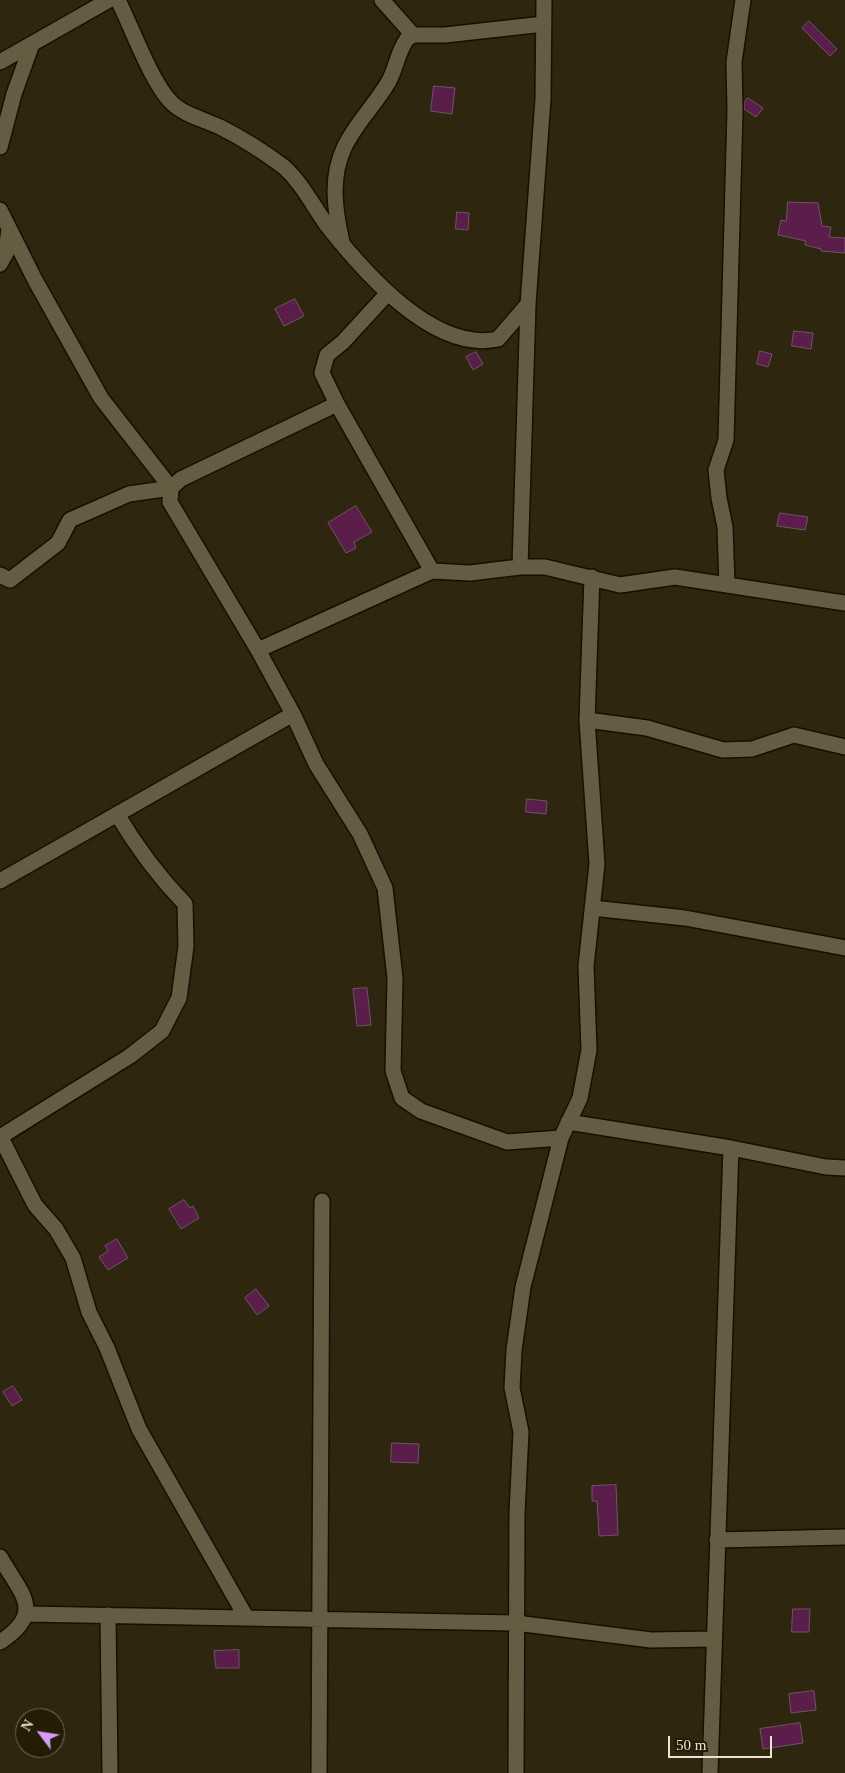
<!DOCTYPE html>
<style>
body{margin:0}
#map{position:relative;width:845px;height:1773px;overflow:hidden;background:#2f2610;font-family:Georgia,serif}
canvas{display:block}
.north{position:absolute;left:15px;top:1708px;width:50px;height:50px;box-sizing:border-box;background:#251c06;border:1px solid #736c59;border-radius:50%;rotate:301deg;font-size:14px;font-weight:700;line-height:20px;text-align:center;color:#e8e3d5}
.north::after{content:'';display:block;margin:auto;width:18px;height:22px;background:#d69bfa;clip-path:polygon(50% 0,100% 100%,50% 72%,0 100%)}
.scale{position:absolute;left:668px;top:1736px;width:104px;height:22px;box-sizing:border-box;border:2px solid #e8e3d5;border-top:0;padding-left:6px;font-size:15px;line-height:18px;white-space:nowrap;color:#e8e3d5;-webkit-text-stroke:4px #251c06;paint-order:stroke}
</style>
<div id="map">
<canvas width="845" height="1773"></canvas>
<div class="north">N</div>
<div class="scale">50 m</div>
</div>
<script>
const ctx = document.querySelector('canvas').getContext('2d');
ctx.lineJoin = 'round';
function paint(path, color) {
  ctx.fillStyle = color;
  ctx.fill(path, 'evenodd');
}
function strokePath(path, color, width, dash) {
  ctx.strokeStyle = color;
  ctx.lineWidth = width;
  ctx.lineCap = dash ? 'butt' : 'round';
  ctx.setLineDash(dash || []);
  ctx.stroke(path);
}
const building = new Path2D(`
 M809,21l28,28 -7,7 -28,-28z
 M434,86l21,2 -3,26 -21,-3z
 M748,98l15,10 -7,9 -12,-8v-6z
 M788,202l30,1 4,23 9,1 -2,10 16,1v15l-24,-2v-2l-16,-4 1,-4 -28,-6 3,-15 5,1z
 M457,212l12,1 -1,17 -12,-1z
 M295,299l9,17 -20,10 -9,-17z
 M794,331l19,2 -2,16 -19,-3z
 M760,351l12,3 -4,13 -11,-3z
 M476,352l7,12 -10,6 -7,-13z
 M356,506l16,26 -18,10 2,6 -10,5 -18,-30z
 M780,513l28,4 -3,13 -28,-4z
 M527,799l20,2 -1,13 -20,-2z
 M367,988l4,37 -14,1 -4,-37z
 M184,1200l6,8 3,-2 6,12 -18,11 -12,-20z
 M117,1239l11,19 -20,12 -9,-13 9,-6 -3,-5z
 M256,1289l13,17 -12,9 -12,-17z
 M13,1386l9,14 -10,6 -9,-14z
 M392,1443l27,1 -1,19 -27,-1z
 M616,1485l2,50 -19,1 -2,-35h-5v-15z
 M793,1609h17l-1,23h-17z
 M239,1650v18h-23l-2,-17z
 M814,1691l2,19 -25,3 -2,-19z
 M800,1723l3,20 -40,6 -3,-20z`);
paint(building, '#5b1e4b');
strokePath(building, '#6c5564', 1);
const minor = new Path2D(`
 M118,0c14,28 32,79 52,101 13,14 33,18 50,26 22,11 44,25 64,40 19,17 30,41 45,61 36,45 105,125 169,111l30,-35
 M382,0l31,35
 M0,62l109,-62
 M0,147l14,-53 18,-50
 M0,210l35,70 66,118 70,90 -42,6 -59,26 -12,23 -48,37 -10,-5
 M342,242c-7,-31 -12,-64 2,-94 11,-24 32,-44 45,-67 7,-13 9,-30 18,-42l6,-4h32l99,-11
 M0,264l6,-11 3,-25
 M387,294l-44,48 -16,13 -5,18 15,31 95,167
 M337,404l-156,75 -10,9 -1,14 88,148 35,64 23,50 44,70 25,54 10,90 -2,93 9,27 19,13 86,31 54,-4
 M520,567l8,-263 15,-205 1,-99
 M727,585l-2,-58 -6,-29 -3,-28 10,-30 9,-329 -1,-49 9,-62
 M258,650l174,-79 38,2 50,-6h25l75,18 55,-8 170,26
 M587,720l60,8 76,22 29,-1 42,-14 51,12
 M0,881l293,-167
 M592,908l93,10 160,30
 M568,1122l163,26 95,19 19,1
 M0,1136l35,69 21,24 17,29 16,54 18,36 32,81 107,188
 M0,1137l130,-81 32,-25 17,-33 7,-52 -1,-42c-27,-28 -48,-56 -68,-90
 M717,1540l128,-3
 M0,1557c21,37 46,55 0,85
 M26,1614l490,9 135,17 62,-1
 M108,1615l2,158
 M319,1773l3,-572
 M516,1773l1,-260 4,-81 -9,-44 2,-38 9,-63 38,-149 19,-40 9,-48 -3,-84 11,-102 -10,-144 5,-143
 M710,1773l21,-625`);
strokePath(minor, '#170f00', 18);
strokePath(minor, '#665c44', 15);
</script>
